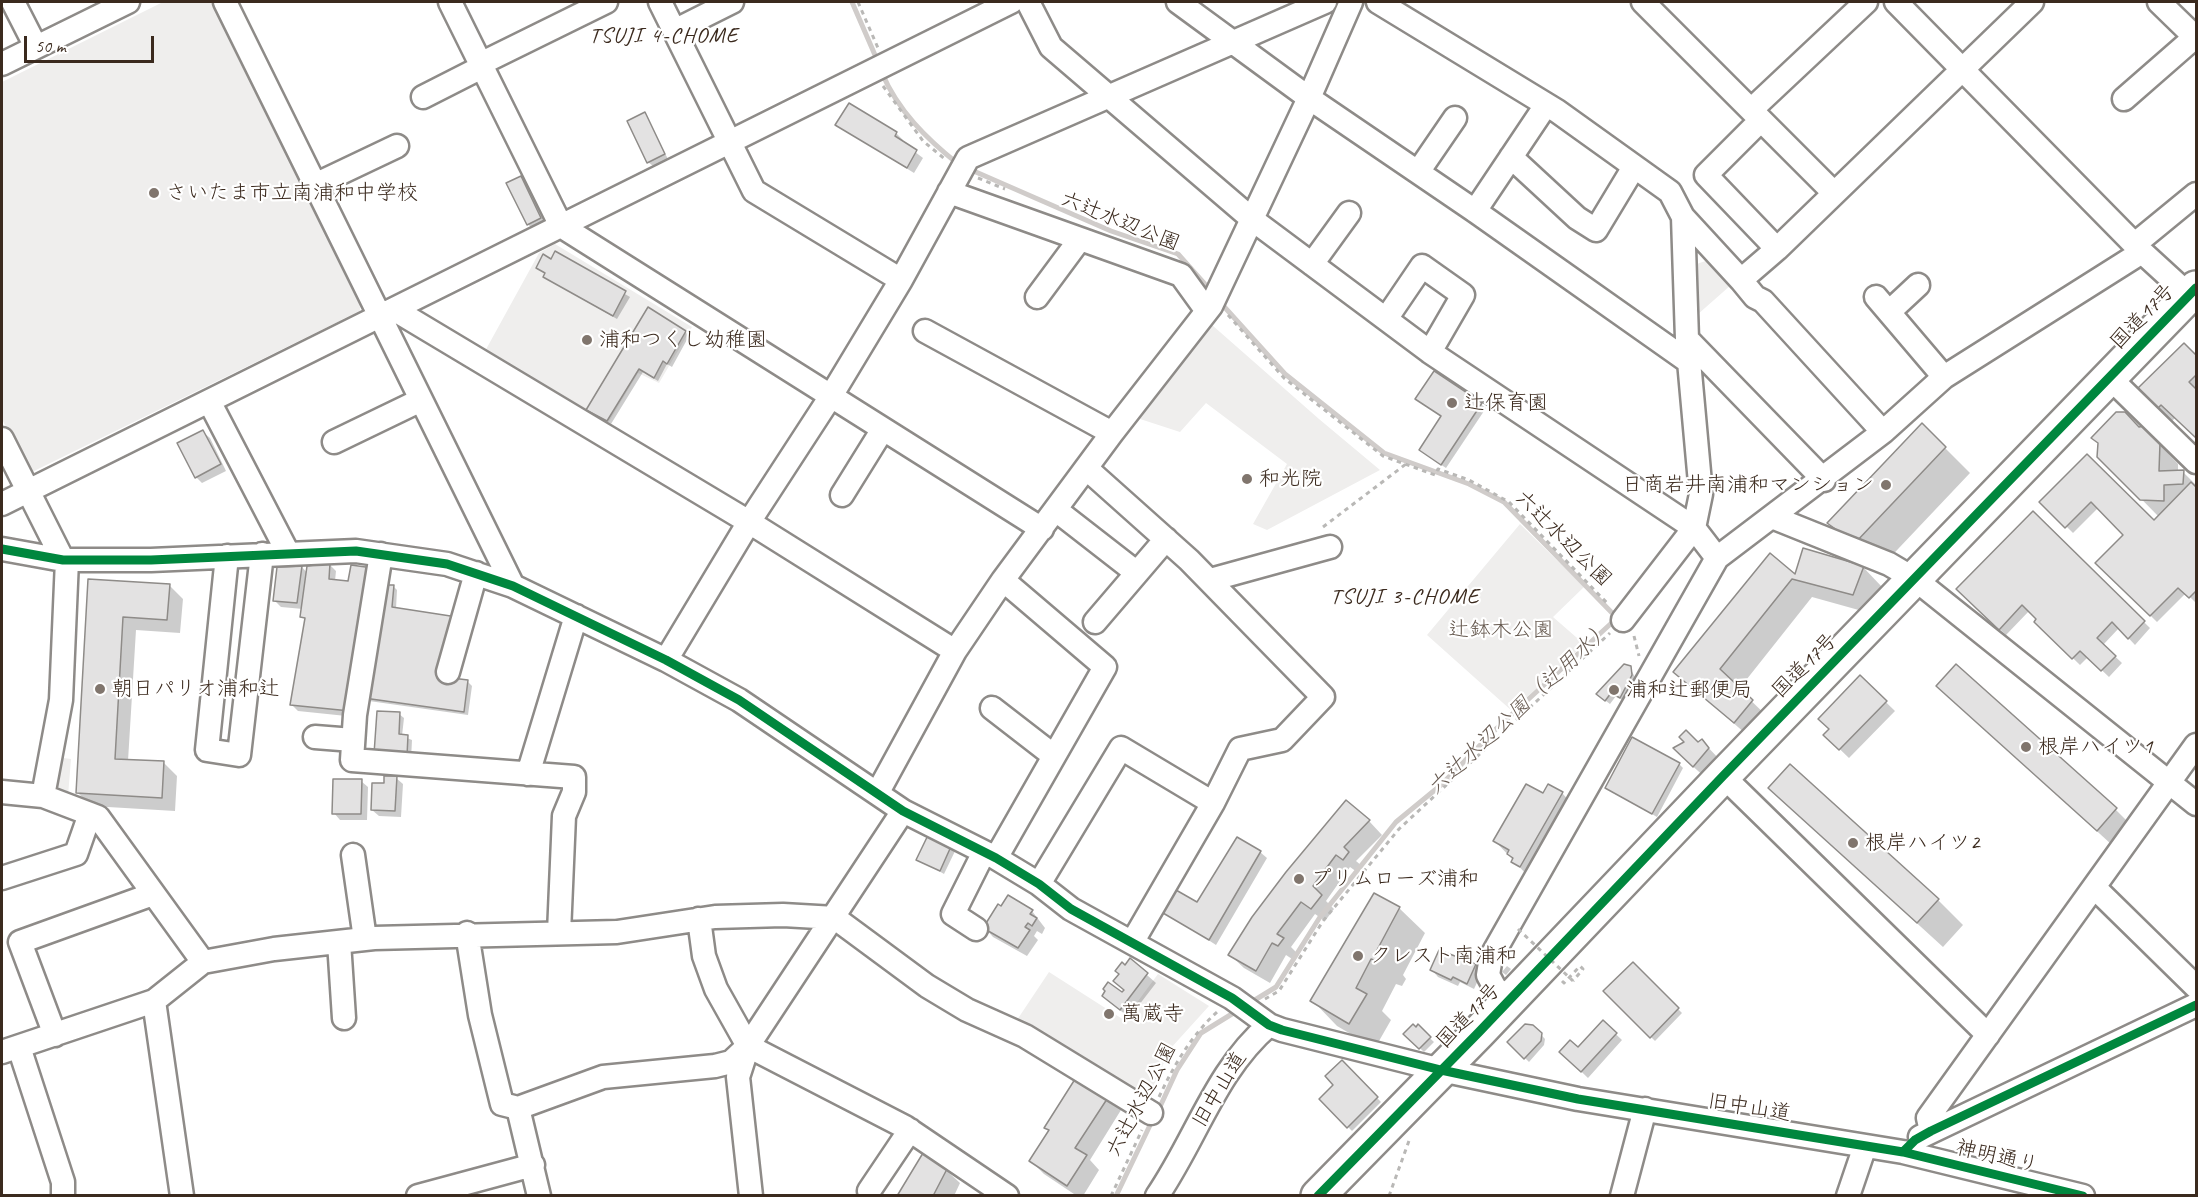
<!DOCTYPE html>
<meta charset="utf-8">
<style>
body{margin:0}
#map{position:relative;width:2198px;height:1197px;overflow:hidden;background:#fff;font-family:Caveat,sans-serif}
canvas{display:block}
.frame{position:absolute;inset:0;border:3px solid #3b2a1e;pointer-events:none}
.scale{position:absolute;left:24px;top:36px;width:130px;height:27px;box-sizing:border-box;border:3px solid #3b2a1e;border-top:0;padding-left:8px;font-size:18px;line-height:21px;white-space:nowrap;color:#3b2a1e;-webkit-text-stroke:4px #fff;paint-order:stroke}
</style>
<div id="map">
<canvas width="2198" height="1197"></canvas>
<div class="frame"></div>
<div class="scale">50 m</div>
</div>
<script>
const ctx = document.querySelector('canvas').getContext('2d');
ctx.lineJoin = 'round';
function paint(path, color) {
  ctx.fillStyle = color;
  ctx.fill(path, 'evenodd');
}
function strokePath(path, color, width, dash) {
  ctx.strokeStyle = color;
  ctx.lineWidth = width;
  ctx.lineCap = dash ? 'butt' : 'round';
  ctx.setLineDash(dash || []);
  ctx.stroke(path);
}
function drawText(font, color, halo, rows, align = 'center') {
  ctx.font = font + ' Caveat,"Klee One",sans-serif';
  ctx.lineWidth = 4.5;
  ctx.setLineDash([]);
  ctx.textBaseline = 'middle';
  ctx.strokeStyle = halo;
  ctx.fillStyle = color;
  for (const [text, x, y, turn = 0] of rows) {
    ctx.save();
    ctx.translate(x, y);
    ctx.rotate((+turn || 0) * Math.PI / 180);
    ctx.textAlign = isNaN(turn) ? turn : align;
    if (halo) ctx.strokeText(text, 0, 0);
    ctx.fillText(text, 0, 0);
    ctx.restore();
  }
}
paint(new Path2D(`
 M163,2h48l149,303v6l-328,161 -6,-3 -24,-50v-337z
 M555,244l137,83 -33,56 -21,-10 -31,52 -123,-72 55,-100z
 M1709,260l22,25 -34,30 -4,-50z
 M1212,325l107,94 61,51 -113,60 -14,-6 34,-60 -81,-61 -26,29 -43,-14z
 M1520,524l64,63 -31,30 31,27 -72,67 -85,-76z
 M56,757l15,2 -3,37 -19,-3z
 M1049,972l75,48 34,-46 51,32 -39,43 -22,50 -133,-76z`), '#efeeed');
paint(new Path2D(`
 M849,105l47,28 7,7 -1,2 21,16 -9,15 -77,-48z
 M644,114l24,45 -15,7 -5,-4z
 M521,178l7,6 19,40 -13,7 -6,-7z
 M556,253l74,44 -13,22 -68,-39 -3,-6 -8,-7 14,-6z
 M685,332l4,4 -17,31 -5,-3 -9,17 -15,-9 -32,52 -23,-15z
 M2184,345l12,12v80l-21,-19 -4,4 -31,-34z
 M1435,373l51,35 -40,60 -21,-14 17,-37 -25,-18z
 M1922,425l48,48 -89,94 -27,-19 -25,-25z
 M2139,428h5l34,36v8h5l13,13v118l-10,-10 -29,29 -60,-59 28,-28 -27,-27 -25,25 -31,-31 45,-46 67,66 5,-5 -60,-61z
 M203,432l7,6 16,33 -24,12 -6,-6z
 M2033,513l117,115 -15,17 -16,-17 -16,17 19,18 -13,14 -21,-20 -8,8 -44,-43 2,-3 -8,-9 -24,25 -48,-46z
 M1770,555l25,22 68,-10 19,20 -9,27 -61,-17 -73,92 33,32 -18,20 -79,-69z
 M330,565l6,6 -1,10 14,1 7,135 -58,-6 -6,-6 14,-85 -4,-4 1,-7 -22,-2 -6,-6 27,-34 6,7 1,-7z
 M89,581l80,4 14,14 -3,34 -44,-3 -8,131 36,2 13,13 -2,35 -84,-5 -14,-14z
 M393,586l4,4 -1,19 52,70 20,3 4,4 -4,29 -99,-14 -4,-4z
 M1630,668l6,11 -12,22 -8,-5 -6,8 -8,-6z
 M1860,677l35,34 -46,47 -24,-23z
 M1938,686l178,124 25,25 -18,20z
 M399,714l5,4 -2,18 10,4 -1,20 -31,-2z
 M1702,741l20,21 -15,17 -19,-17z
 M1679,764l4,4 -26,49 -50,-29z
 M396,778l7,6 -2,33 -22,-1 -7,-6z
 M361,781l7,6 -1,33h-27l-6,-7z
 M1562,793l13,14 -48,68 -32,-34 48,-46z
 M1796,813l142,87 25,25 -20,22z
 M1369,821l13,14 -26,26 6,5 -5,6 -7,-5 -24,34 8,8 -9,12 -10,-7 -24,33 5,5 -4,7 -6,-4 -16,28 -26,-15 -14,-13z
 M930,833l27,14 -13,27 -26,-15z
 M1260,852l7,6 -51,87 -51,-33 33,-8z
 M1399,908l26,25 -22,42 3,4 -4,7 -6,-2 -14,27 9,9 -16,28 -38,-22 -25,-26z
 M1032,911l13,17 -3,6 -5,-3 -3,5 4,4 -11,16 -34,-19 -8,-9z
 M1130,960l26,23 -27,35 -26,-23 19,-1 3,-3 -10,-10z
 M1633,964l49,49 -27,28 -50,-50z
 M1475,966l7,6 -8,17 -14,-7 -2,4 -20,-9 -6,-7z
 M1507,966l4,3 -5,6 -4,-3z
 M1603,1022l19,18 -34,38 -27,-26 17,-3z
 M1533,1026l12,13 -1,6 -15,17 -20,-20z
 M1418,1027l16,15 -10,10 -19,-18z
 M1342,1062l39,40 -29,29 -31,-32 14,-14z
 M1108,1097l13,13 -31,50 9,10 -16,26h-6l-33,-22 -13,-13 19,-30 -4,-4z
 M946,1170l14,13 -6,13h-55z`), '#0003');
strokePath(new Path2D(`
 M852,2l26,60
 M882,73c16,38 45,66 76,91
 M969,169l142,62 67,23 33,37
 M1219,301l66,73 99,79 85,31 35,18 113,116 -120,110 -56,57 -45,37 -76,95 -44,70 -26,16
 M1158,1111l19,-41 24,-37 39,-24
 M1116,1196l37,-77`), '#d0ccca', 5);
const building = new Path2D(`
 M849,103l48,29 -2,4 22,14 -10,18 -72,-43z
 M645,112l20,42 -18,9 -20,-42z
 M521,176l20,42 -14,7 -21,-42z
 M555,251l71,40 -13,25 -70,-39 2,-4 -9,-5 7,-14 8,5z
 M648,307l38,24 -19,33 -4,-3 -9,17 -15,-9 -32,52 -21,-11z
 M2184,343l12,12v20l-7,7 7,7v49l-35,-33 -4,4 -19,-21z
 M1434,371l48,32 -41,62 -22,-15 22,-34 -26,-17z
 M2116,412h9l14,15 5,-1 16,17 -1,28 25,-1 -1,14 -19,1v16l-24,-1 -43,-43 1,-14 -7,-5z
 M1922,423l24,24 -91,96 -28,-20z
 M203,430l18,34 -26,14 -18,-35z
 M2087,454l67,66 37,-38 5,5v104l-7,7 -11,-10 -28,28 -55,-53 28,-28 -32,-33 -26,26 -26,-26z
 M2033,511l112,110 -17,18 -16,-17 -15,16 19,18 -15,15 -21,-20 -8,8 -38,-37 2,-3 -14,-14 -23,25 -43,-41z
 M1803,548l61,18 -11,29 -61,-16 -72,90 33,31 -19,23 -61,-51 97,-119 25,21z
 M330,563l-1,16 19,2 3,-16 22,3 -23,143 -60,-6 15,-87 -5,-1 7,-51z
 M302,566l-5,37 -24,-2 4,-34z
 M88,579l82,5 -3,36 -44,-3 -8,142 49,2 -2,37 -86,-5z
 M381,585h13l-2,22 65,10 -13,60 24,3 -4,32 -100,-14z
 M1624,664l7,2 1,9 -12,23 -9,-5 -6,8 -9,-7z
 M1956,664l161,144 -20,23 -161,-145z
 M1860,675l27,26 -48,49 -16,-15 6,-6 -11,-10z
 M377,711l23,1 -1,22 9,1 -1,21 -33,-2z
 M1686,730l12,12 4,-3 7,9 -16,19 -20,-19 11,-6 -5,-5z
 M1632,737l48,26 -28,51 -47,-26z
 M1790,764l149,135 -22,24 -149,-135z
 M384,776h13l-2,35 -24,-1 1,-27h12z
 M333,779h29l-1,35h-29z
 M1526,784l17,9 5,-9 15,8 -43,75 -9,-5 2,-4 -6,-4 2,-4 -16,-9z
 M1346,800l24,20 -26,27 5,5 -6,8 -7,-5 -23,31 9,9 -11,14 -10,-7 -24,32 7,4 -6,8 -6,-3 -16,28 -28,-16 24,-38 34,-45z
 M930,831l23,11 -13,29 -24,-11z
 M1237,837l24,14 -52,89 -46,-27 13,-23 21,12z
 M1374,893l26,14 -23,43 5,3 -5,8 -6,-2 -15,29 11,6 -18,30 -39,-23z
 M1008,895l25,15 -3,4 7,4 -5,8 -4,-3 -3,4 5,3 -12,18 -35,-20 15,-24 3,2z
 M1439,950l37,14 -9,20 -14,-7 -2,3 -21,-10z
 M1130,958l18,15 -28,37 -18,-14 3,-5 -2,-2 5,-7 14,10 2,-2 -11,-9 6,-7 -4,-3 7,-9 3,3z
 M1633,962l46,46 -29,30 -47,-47z
 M1603,1020l14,13 -36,39 -22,-20 11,-12 8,7z
 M1413,1024l3,3 2,-3 13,13 -12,12 -16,-15z
 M1525,1024l8,1 9,8 -1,8 -17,18 -17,-17z
 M1342,1060l36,37 -31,31 -28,-29 14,-14 -8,-9z
 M1077,1076l32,20 -34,52 12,7 -20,31 -38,-25 20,-31 -5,-2z
 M923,1153l24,16 -14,27h-36z`);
paint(building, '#e3e2e2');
strokePath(building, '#8e8b88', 1.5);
const minor = new Path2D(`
 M13,2l23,45
 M225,2l288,584
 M450,2l111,224 481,303
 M660,2l94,189 147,89
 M1028,2l23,45 202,173 177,132 264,176 23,30
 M1178,2l131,96 166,113 214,151
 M1378,2l179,109 113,81 13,25 58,63 36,-31 255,-247
 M1643,2l191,191
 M1896,2l246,250 47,43
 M2159,2l37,36
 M674,31l58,-29
 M2,64l126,-62
 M480,64l126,-62
 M423,97l59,-30
 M2124,99l71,-62
 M1751,110l115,-108
 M1761,120l-55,55 71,74
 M1511,157l66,61 19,12 38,-63
 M1418,172l37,-54
 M315,185l82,-39
 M949,192l232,83 26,36
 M1475,211l71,-106
 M2135,244l61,-50
 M1312,264l37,-51
 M1741,280l14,17 8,4 120,131
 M1037,297l43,-58
 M1876,297l68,80
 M395,310l354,212 206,129
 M1889,312l29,-27
 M1386,319l36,-53 41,29 -33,57
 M925,331l187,102
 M1687,339l137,141
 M2110,378l86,84
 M209,401l79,152
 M2,439l61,121
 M334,442l87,-42
 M1086,468l103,92 134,137 -41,43 -42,9 -27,54 -80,138
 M842,495l41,-66
 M2,504l1009,-502
 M1056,510l81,63
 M1772,517l117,47 27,16 280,224
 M2,549l61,11h88l205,-9 91,13 66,22 153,74 73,40 164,111 93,47 43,26 32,25 161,89 37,27 13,5 159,40 137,29 325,53 180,44
 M381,554l-26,161 -3,45 222,17v15l-10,24 -5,117
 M227,556l-20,194 32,5 23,-201
 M1210,580l120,-33
 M1623,620l71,-92 7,-34 -14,-155 -4,-122
 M1095,622l71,-83
 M666,660l83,-138 82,-126 70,-116 67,-122 357,-156
 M448,672l28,-99
 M992,708l62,48
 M315,737l38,3
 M528,774l48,-158
 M1723,776l265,259
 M2,792l41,4 55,21 105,145
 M878,792l77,-141 48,-71 109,-147 99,-127 98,-208 42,-96
 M43,796l18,-96 6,-140
 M353,855l12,84
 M996,858l109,-191 -102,-87
 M2,878l74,-24 14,-40
 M1039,884l82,-136 92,55
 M2094,887l102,100
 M699,919l5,37 12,33 32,57 157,81 102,69
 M976,929l-23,-15 31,-62
 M467,933l13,82 22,89 16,4 85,-31 112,-11 16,-4 17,-16 155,-235
 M339,942l5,76
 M1511,999l-16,-11 -7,-13 3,-18 226,-399 166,-126 61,-55 198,-125
 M154,1001l28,195
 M55,1035l-35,-93 133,-48
 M748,1046l-10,31 13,119
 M19,1047l44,135v14
 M2,1052l152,-51 49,-39 71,-13 100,-11 243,-6 98,-15 68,-2 52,3 92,68 40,24 58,26 126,77
 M518,1108l21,88
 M1931,1131l-3,-13 268,-373
 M1920,1137l276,-132
 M869,1191l41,-61
 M418,1196l115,-31
 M1157,1196c39,-57 59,-126 112,-171
 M1622,1196l23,-87
 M1848,1196l17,-50`);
const highway = new Path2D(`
 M1318,1196l161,-164 244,-256 473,-488`);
strokePath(minor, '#8e8b88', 27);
strokePath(highway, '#8e8b88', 38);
strokePath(new Path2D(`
 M858,2l20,46
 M883,86l40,55 23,19
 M978,178l27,11
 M1228,315l56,63 99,78 52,19 3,-6 31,11 40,22 100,103
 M1323,527l83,-63
 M1634,636l5,20
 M1562,981l2,2 16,-17 3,3 -10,12
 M1265,999l14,-8 44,-70 76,-92 211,-196
 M1159,1097c15,-32 32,-61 58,-85
 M1111,1196l31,-66
 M1389,1196l21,-58`), '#b9b8b6', 3, [4.5, 4.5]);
strokePath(minor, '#fff', 22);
strokePath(highway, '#fff', 33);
strokePath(new Path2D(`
 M1518,929l55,52`), '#b9b8b6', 3, [4.5, 4.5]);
strokePath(new Path2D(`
 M2,549l61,11h88l205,-9 91,13 66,22 153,74 73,40 164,111 93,47 43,26 32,25 161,89 37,27 13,5 159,40 137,29 325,53 180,44
 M1903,1152l12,-12 16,-9 265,-126
 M1318,1196l161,-164 244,-256 473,-488`), '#00873e', 9);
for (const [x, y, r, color] of [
 [154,193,6,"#80756d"],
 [587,340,6,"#80756d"],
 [1452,403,6,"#80756d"],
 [1247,479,6,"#80756d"],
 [1886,485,6,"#80756d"],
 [100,689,6,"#80756d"],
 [1614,690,6,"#80756d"],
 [2026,747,6,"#80756d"],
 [1853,843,6,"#80756d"],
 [1299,879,6,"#80756d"],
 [1358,956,6,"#80756d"],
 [1109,1014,6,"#80756d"]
]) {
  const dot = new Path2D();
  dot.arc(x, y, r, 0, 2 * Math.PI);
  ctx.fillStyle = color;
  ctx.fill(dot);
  strokePath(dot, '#fff', 2);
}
drawText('21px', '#3b2a1e', '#fff', [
 ["さいたま市立南浦和中学校",166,193],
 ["浦和つくし幼稚園",599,340],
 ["辻保育園",1464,403],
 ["和光院",1259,479],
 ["日商岩井南浦和マンション",1874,485,"right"],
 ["朝日パリオ浦和辻",112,689],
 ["浦和辻郵便局",1626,690],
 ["根岸ハイツ1",2038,747],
 ["根岸ハイツ2",1865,843],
 ["プリムローズ浦和",1311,879],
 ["クレスト南浦和",1370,956],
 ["萬蔵寺",1121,1014]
], 'left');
drawText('21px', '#3b2a1e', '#fff', [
 ["六辻水辺公園",1120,222,22],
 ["国道17号",2143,317,-46],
 ["六辻水辺公園",1563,539,45],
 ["国道17号",1805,666,-45],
 ["国道17号",1469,1016,-46],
 ["旧中山道",1220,1090,-59],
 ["六辻水辺公園",1142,1100,-62],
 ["旧中山道",1749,1108,9],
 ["神明通り",1997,1157,13]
]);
drawText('21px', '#65584e', '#fff', [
 ["辻鉢木公園",1501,630]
]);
ctx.letterSpacing = '1.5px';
drawText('22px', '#3b2a1e', '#fff', [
 ["TSUJI 4-CHOME",664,36],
 ["TSUJI 3-CHOME",1405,597]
]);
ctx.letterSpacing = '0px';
drawText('italic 22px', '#685b52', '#fff', [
 ["六辻水辺公園（辻用水）",1520,709,-43]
]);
</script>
